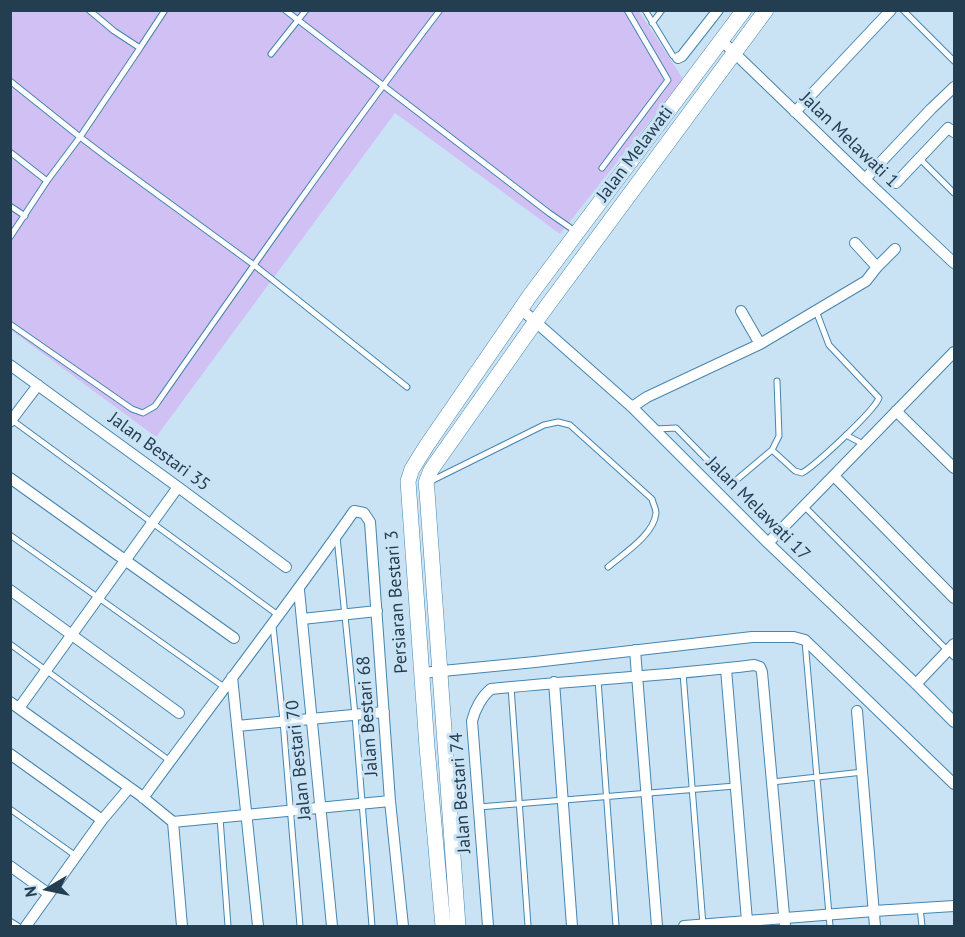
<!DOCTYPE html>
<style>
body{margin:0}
#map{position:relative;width:965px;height:937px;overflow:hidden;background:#c9e3f5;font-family:"PT Sans",sans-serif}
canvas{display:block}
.frame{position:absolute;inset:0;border:12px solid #233e51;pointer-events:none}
.north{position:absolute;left:18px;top:859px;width:60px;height:60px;-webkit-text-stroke:4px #c9e3f5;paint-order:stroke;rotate:261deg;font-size:16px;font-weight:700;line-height:24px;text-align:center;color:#233e51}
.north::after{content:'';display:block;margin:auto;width:21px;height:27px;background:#233e51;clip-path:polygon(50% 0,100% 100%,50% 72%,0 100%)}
</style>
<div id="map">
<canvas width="965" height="937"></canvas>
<div class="frame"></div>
<div class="north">N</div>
</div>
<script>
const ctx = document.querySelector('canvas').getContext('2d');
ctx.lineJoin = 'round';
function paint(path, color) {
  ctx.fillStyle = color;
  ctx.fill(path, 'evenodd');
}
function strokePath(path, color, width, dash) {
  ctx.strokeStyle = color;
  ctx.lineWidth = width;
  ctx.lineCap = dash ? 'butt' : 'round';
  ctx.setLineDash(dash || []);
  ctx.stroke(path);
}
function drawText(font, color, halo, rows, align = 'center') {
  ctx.font = font + ' "PT Sans",sans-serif';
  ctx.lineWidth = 6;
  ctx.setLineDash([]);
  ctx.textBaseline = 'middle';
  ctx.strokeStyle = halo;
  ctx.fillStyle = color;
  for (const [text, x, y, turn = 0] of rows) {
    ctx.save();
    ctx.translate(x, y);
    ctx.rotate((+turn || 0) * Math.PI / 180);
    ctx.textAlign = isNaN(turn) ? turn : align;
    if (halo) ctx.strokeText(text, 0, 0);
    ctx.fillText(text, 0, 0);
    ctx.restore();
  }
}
paint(new Path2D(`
 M11,11h628l44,68 -123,155 -165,-121 -239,324 -145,-107z`), '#d1c0f4');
const lane = new Path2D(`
 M89,10l25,21 26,17 25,-38
 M285,10l264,203 26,18
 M645,10l28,46 5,2
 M903,10l51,51
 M652,23l10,-13
 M271,54l35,-44
 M10,81l70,56 60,-89
 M10,152l37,29
 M919,158l35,35
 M602,168l66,-88 -41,-70
 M10,206l15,10
 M10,237l37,-56 33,-44 29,22 145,106 153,122
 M10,324l122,85 11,4 12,-7c93,-133 186,-266 285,-396
 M12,420l266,195
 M656,429l20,-1 51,52 7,2 38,-32 7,-14 -2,-55
 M846,435l17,9
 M772,450l23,21 7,2c14,-8 72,-62 77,-75l-50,-53 -13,-34
 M431,481l113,-56 14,-3 12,3 82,74c1,5 4,9 4,14 -2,22 -33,41 -48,54
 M804,506l150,151
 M10,535l214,152
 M337,537l18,178 17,211
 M273,626l10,95 17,205
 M805,641l25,285
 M10,644l160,117
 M683,673l20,252
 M598,680l18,246
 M511,687l17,239
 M772,782l91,-10
 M479,807l256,-21
 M10,809l66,47
 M220,818l8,108
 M920,908l2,18
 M10,921l8,5`);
const street = new Path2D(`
 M722,41l143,138 89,84
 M678,58l4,-2 36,-46
 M795,112l96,-102
 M865,179l66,-70 23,-22
 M896,183l52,-55 6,4
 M877,267l18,-18
 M521,309l111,98 136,136 148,141 38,38
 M741,311l19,33
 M10,365l168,122 108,80
 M632,407l15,-10 113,-53 106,-63 11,-14 -22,-24
 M896,411l58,57
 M10,422l28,-37
 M834,476l120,122
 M10,478l224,160
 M768,543l186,-191
 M10,590l169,123
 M299,590l33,336
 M302,619l75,-8
 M635,650l22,276
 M726,669l21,252
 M422,673l113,-11 217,-25h42l11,3 149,144
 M232,677l26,249
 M554,682l18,244
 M916,684l38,-40
 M10,702l130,93 33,27 9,104
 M19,708l159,-221
 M857,711l18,215
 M237,726l147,-14
 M10,754l92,66
 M143,798c70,-96 143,-190 211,-287l10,2 6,9 20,279 13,125
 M173,822l217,-21
 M10,866l39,28
 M26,926l76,-106 27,-32
 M488,926l-16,-205c3,-12 10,-25 19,-32 88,-9 176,-13 263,-24l6,2 2,5 23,254
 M684,926l190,-15 80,-5`);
const secondary = new Path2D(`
 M443,926l-16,-179 -19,-266 4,-12 15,-24 104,-151 213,-284
 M458,926l-31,-435 -1,-8 5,-13 105,-149 230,-311`);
strokePath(lane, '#4585af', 7);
strokePath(street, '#4585af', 12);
strokePath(secondary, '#4585af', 16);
strokePath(lane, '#fff', 5);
strokePath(street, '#fff', 10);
strokePath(secondary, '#fff', 15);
drawText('18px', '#233e51', '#c9e3f5', [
 ["Jalan Melawati 1",849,140,44],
 ["Jalan Melawati",635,154,-53],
 ["Jalan Bestari 35",159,452,36],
 ["Jalan Melawati 17",758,509,45],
 ["Persiaran Bestari 3",397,602,-94],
 ["Jalan Bestari 68",368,716,-94],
 ["Jalan Bestari 70",299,760,-96],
 ["Jalan Bestari 74",461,793,-94]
]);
</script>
